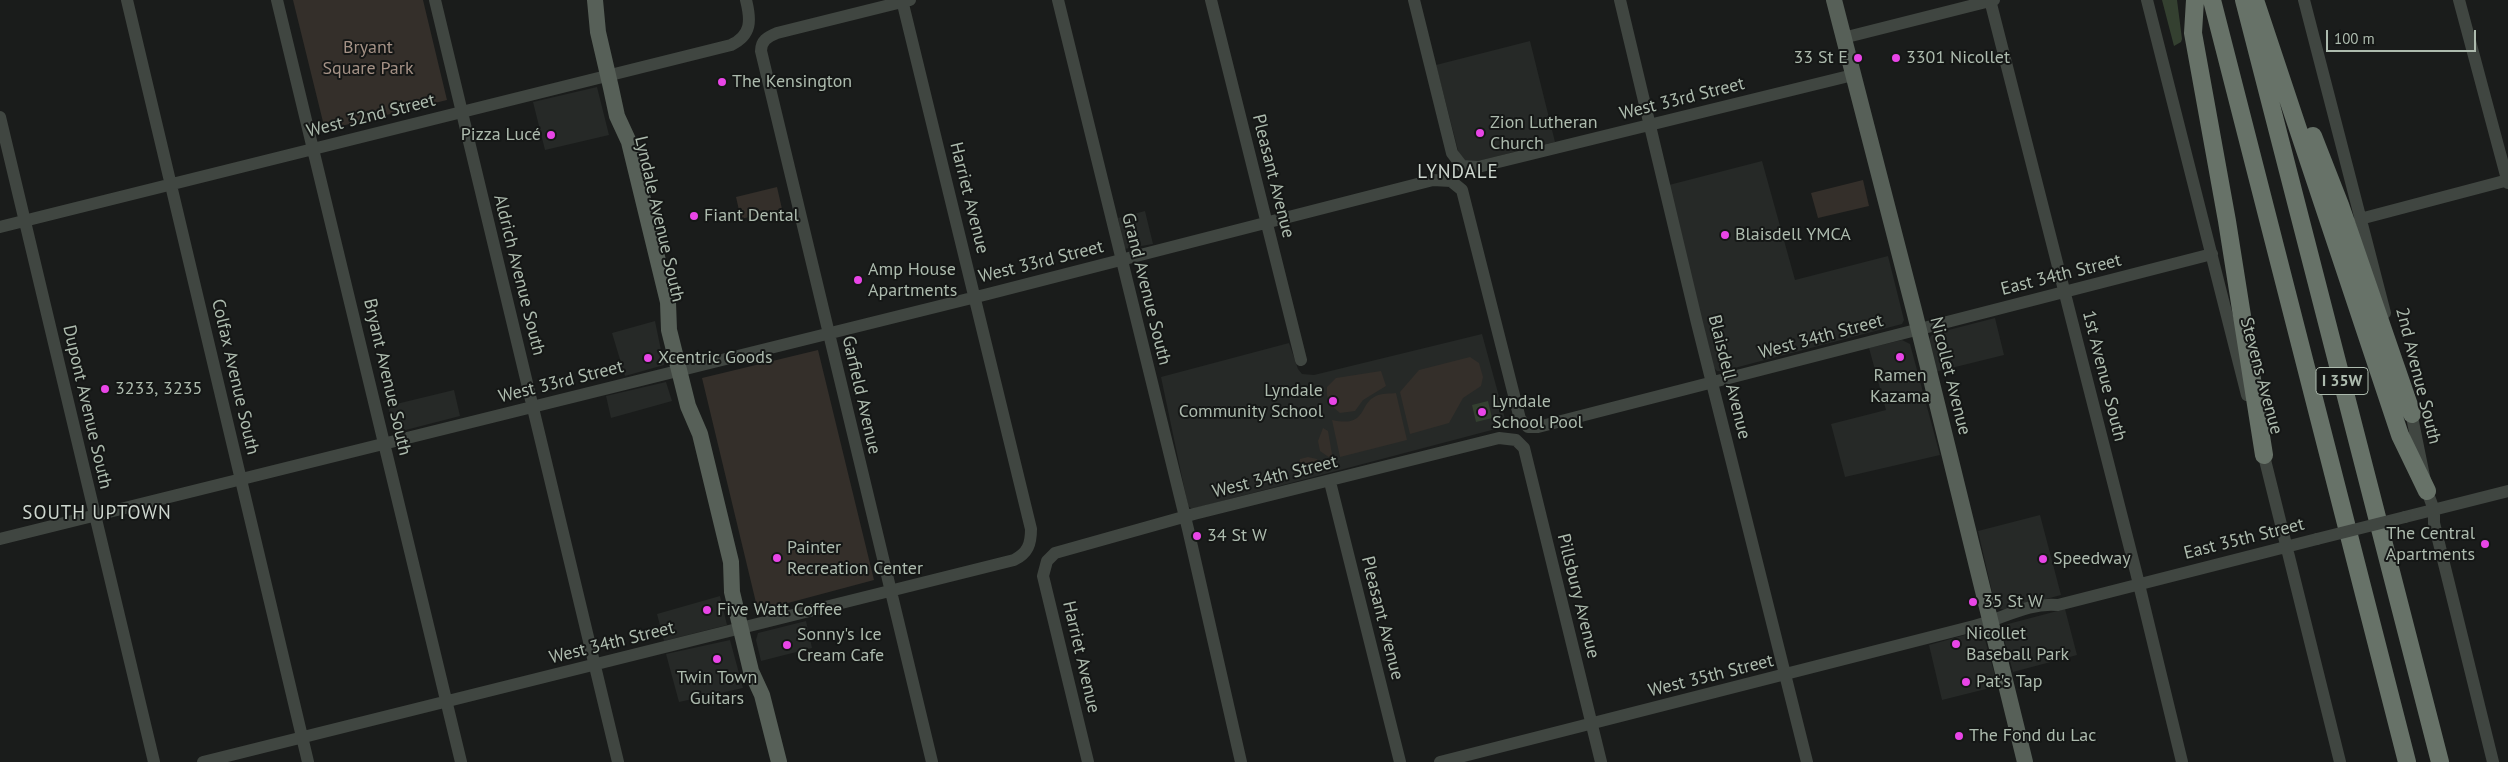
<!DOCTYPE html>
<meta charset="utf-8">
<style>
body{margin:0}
#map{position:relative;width:2508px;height:762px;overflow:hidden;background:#1a1c1b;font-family:"PT Sans",sans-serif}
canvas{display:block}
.scale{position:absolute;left:2326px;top:30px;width:150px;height:22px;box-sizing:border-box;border:2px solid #adbbae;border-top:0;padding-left:6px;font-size:15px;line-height:18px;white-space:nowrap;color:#adbbae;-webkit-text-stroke:4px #151716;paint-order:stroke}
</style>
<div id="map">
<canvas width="2508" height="762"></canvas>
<div class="scale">100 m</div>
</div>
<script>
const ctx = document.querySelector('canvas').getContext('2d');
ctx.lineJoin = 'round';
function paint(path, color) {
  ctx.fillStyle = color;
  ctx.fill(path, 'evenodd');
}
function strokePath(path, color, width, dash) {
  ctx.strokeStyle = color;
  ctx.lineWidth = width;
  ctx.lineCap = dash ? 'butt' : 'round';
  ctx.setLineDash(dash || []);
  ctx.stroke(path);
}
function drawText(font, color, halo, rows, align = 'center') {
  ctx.font = font + ' "PT Sans",sans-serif';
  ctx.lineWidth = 4;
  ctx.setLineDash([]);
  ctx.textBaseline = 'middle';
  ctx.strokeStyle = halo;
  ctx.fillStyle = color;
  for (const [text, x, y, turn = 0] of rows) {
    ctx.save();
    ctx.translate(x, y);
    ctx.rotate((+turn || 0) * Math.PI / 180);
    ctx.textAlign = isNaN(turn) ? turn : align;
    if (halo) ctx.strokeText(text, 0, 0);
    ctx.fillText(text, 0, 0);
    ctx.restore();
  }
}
paint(new Path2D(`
 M1530,41l25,101 -85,21 -10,-5 -24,-93z
 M597,87l12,48 -64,15 -12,-48z
 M1762,161l33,119 93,-24 16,64 -2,4 -179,47h-6l-5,-5 -43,-181z
 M1145,211l8,33 -29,5 -6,-31z
 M1995,318l9,37 -69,17 -6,-31 1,-4 3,-3z
 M655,321l9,44 -39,11 -13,-43z
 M1482,334l25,92 -315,83 -4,-3 -27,-129 128,-34 9,26 4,5 12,1z
 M1902,340l8,4 30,111 -95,22 -14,-53 55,-14 -17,-62z
 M666,382l6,19 -61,17 -5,-22z
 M454,390l6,26 -66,17 -6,-27z
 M2040,515l21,80 -57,15 -6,-2 -3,-3 -17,-74z
 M720,596l7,29 -63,16 -7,-27z
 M2065,609l12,46 -64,17 -11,-40 2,-5 4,-3z
 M806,621l6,27 -51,13 -5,-21 2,-7z
 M1976,632l8,4 14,50 -56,14 -13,-55z
 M730,640l13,48 -64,14 -13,-48z`), '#262927');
paint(new Path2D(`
 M293,0h130l24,100 -122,30z
 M1863,180l6,26 -51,12 -7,-25z
 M777,187l5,22 -41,10 -5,-22z
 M818,350l56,230 -116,31 -56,-233z
 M1470,357l9,6 4,14 -2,9 -18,12 -14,25 -39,11 -10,-42 19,-22z
 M1381,371l5,15 -23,14 -8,11 -15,2c-10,-8 -14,-13 -13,-26l9,-9z
 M1396,393l11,47 -67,17 -8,-37c36,8 26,-16 44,-24 5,-3 14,-2 20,-3z
 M1323,428l5,3 5,29 -13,-9 -2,-10z
 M1308,457l9,2 2,4 -14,4 -6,-4 1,-4z`), '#342f2a');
paint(new Path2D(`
 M2162,0h15l5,39 -1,3 -7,4z
 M1488,401l4,17 -16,4 -4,-17z`), '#344030');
strokePath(new Path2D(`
 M127,0l181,762
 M277,0l184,762
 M435,0l183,762
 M910,0l-133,33c-10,4 -16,8 -16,18l171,711
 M1058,0l130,529 53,233
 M1211,0l90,360
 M1414,0l38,153 10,13 16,1 375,-92
 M1620,0l77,323 110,439
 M1990,0l146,572 46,190
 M2147,0l100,395
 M2304,0l81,313
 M2459,0l49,183
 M1843,38l151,-38
 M0,117l154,645
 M2360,219l148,-39
 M0,227l731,-182c21,-10 20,-25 15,-45
 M2410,407l17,84 7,19v13l59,239
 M2262,448l78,314
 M1330,482l70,280
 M2405,517l103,-26
 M0,539l988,-245 445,-114 18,1 11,9 58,229 8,8h10l674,-173
 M203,762l811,-202c14,-7 17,-16 17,-31l-129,-529
 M1088,762l-45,-186 4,-15 8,-8 139,-39 305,-76 17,2 8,8 77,314
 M1440,762l534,-136c28,-7 54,-24 84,-21l259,-66`), '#404641', 12);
strokePath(new Path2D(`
 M595,0l3,32 13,56 6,28 12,26 39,160 1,28 19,76 12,28 31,128 1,30 12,50 7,29 11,24 17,67
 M1834,0l81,314 110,448`), '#576058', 16);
strokePath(new Path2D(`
 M2195,0l-2,33 34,188 37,234
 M2212,0l195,762
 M2244,0l196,762
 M2255,0l145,435 27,56
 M2313,136l27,69 72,209`), '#677268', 18);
strokePath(new Path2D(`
 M2317,539l88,-22`), '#404641', 12);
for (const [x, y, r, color] of [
 [1858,58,5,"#e945e7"],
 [1896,58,5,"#e945e7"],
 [722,82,5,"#e945e7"],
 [1480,133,5,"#e945e7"],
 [551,135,5,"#e945e7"],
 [694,216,5,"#e945e7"],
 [1725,235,5,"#e945e7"],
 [858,280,5,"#e945e7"],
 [1900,357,5,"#e945e7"],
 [648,358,5,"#e945e7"],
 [105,389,5,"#e945e7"],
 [1333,401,5,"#e945e7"],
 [1482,412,5,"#e945e7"],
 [1197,536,5,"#e945e7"],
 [2485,544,5,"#e945e7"],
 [777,558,5,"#e945e7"],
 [2043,559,5,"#e945e7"],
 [1973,602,5,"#e945e7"],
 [707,610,5,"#e945e7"],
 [1956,644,5,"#e945e7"],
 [787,645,5,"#e945e7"],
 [717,659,5,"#e945e7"],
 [1966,682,5,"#e945e7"],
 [1959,736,5,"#e945e7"]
]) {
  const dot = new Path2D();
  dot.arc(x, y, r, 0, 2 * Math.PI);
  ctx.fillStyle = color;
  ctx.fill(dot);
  strokePath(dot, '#151716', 2);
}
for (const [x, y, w] of [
 [2342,381,52]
]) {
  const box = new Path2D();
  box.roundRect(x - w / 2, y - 13.5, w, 27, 4);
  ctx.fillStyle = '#151716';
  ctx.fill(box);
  strokePath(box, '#adbbae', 1);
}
drawText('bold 16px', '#adbbae', null, [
 ["I 35W",2342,381]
]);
drawText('18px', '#a59286', '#151716', [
 ["Bryant",368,48],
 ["Square Park",368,69]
]);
drawText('18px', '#adbbae', '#151716', [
 ["33 St E",1848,58,"right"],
 ["3301 Nicollet",1906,58],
 ["The Kensington",732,82],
 ["Zion Lutheran",1490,123],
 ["Church",1490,144],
 ["Pizza Lucé",541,135,"right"],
 ["Fiant Dental",704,216],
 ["Blaisdell YMCA",1735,235],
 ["Amp House",868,270],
 ["Apartments",868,291],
 ["Xcentric Goods",658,358],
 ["Ramen",1900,376,"center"],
 ["Kazama",1900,397,"center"],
 ["3233, 3235",115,389],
 ["Lyndale",1323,391,"right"],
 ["Community School",1323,412,"right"],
 ["Lyndale",1492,402],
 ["School Pool",1492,423],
 ["The Central",2475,534,"right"],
 ["Apartments",2475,555,"right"],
 ["34 St W",1207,536],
 ["Painter",787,548],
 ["Recreation Center",787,569],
 ["Speedway",2053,559],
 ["35 St W",1983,602],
 ["Five Watt Coffee",717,610],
 ["Nicollet",1966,634],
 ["Baseball Park",1966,655],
 ["Sonny's Ice",797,635],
 ["Cream Cafe",797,656],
 ["Twin Town",717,678,"center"],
 ["Guitars",717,699,"center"],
 ["Pat's Tap",1976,682],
 ["The Fond du Lac",1969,736]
], 'left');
drawText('18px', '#adbbae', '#151716', [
 ["West 33rd Street",1682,99,-14],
 ["West 32nd Street",371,116,-14],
 ["Pleasant Avenue",1273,176,76],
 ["Harriet Avenue",969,198,76],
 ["Lyndale Avenue South",659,219,77],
 ["West 33rd Street",1041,262,-14],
 ["Aldrich Avenue South",519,275,76],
 ["East 34th Street",2061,275,-14],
 ["Grand Avenue South",1146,289,76],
 ["West 34th Street",1821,337,-15],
 ["Nicollet Avenue",1950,376,76],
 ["1st Avenue South",2104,376,76],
 ["Stevens Avenue",2261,376,75],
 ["2nd Avenue South",2418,376,76],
 ["Colfax Avenue South",235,377,77],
 ["Bryant Avenue South",387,377,77],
 ["Blaisdell Avenue",1729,377,76],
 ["West 33rd Street",561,382,-14],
 ["Garfield Avenue",861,395,77],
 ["Dupont Avenue South",87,407,77],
 ["West 34th Street",1275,477,-14],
 ["East 35th Street",2244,539,-14],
 ["Pillsbury Avenue",1578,596,76],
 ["Pleasant Avenue",1382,618,76],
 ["West 34th Street",612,643,-14],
 ["Harriet Avenue",1081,657,77],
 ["West 35th Street",1711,676,-14]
]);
ctx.letterSpacing = '1px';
drawText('19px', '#ced7cf', '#151716', [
 ["LYNDALE",1458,173],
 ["SOUTH UPTOWN",97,514]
]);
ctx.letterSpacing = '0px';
</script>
